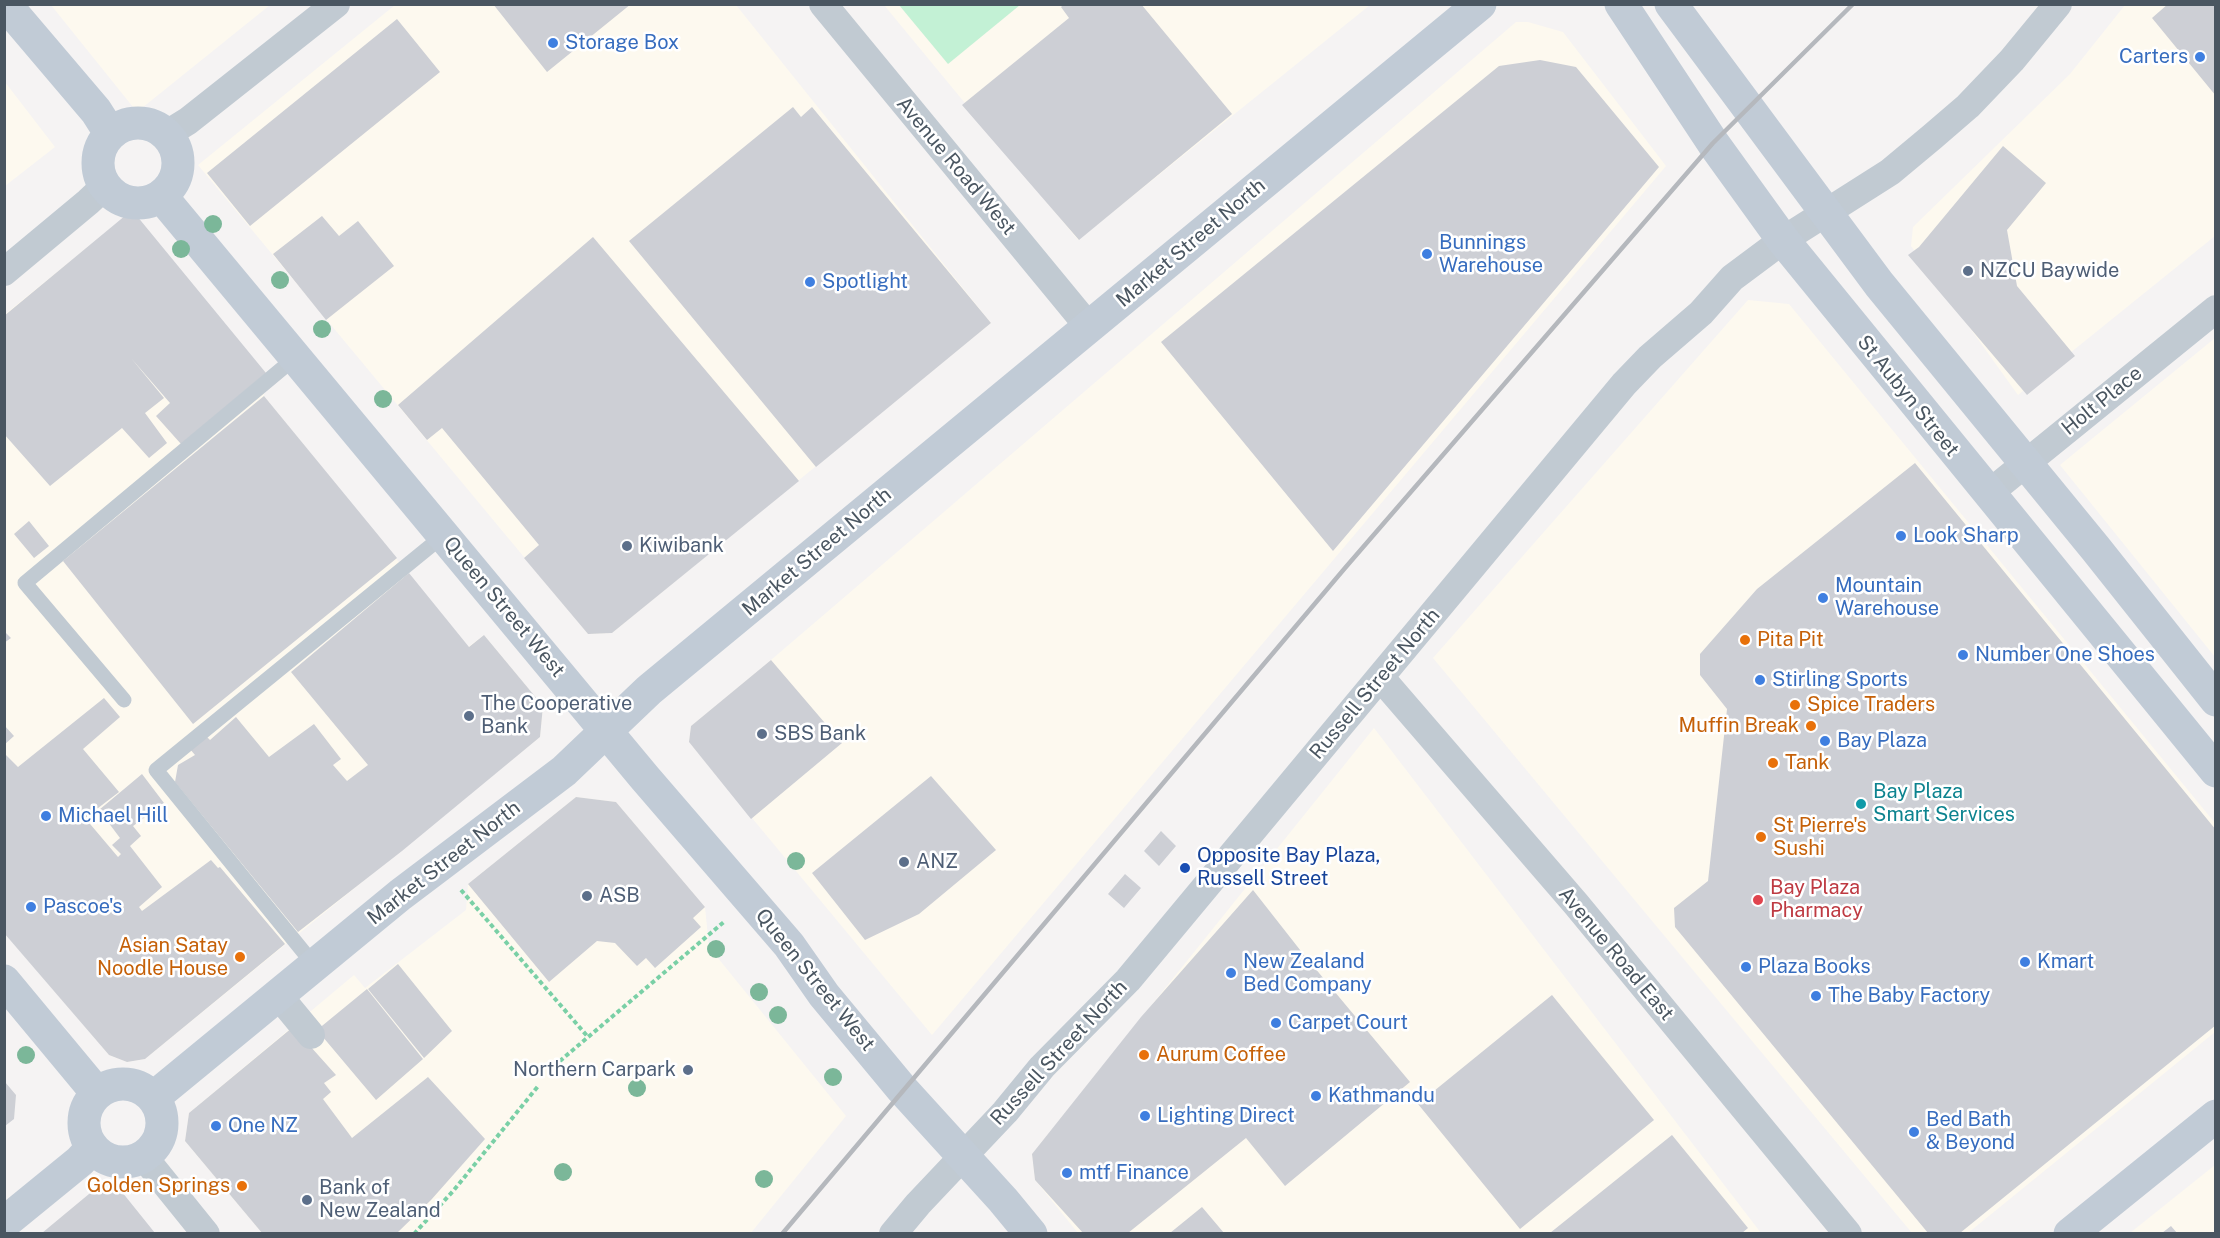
<!DOCTYPE html>
<style>
body{margin:0}
#map{position:relative;width:2220px;height:1238px;overflow:hidden;background:#f5f3f3;font-family:"Public Sans",sans-serif}
canvas{display:block}
.frame{position:absolute;inset:0;border:6px solid #4a5661;pointer-events:none}
</style>
<div id="map">
<canvas width="2220" height="1238"></canvas>
<div class="frame"></div>
</div>
<script>
const ctx = document.querySelector('canvas').getContext('2d');
ctx.lineJoin = 'round';
function paint(path, color) {
  ctx.fillStyle = color;
  ctx.fill(path, 'evenodd');
}
function strokePath(path, color, width, dash) {
  ctx.strokeStyle = color;
  ctx.lineWidth = width;
  ctx.lineCap = dash ? 'butt' : 'round';
  ctx.setLineDash(dash || []);
  ctx.stroke(path);
}
function drawText(font, color, halo, rows, align = 'center') {
  ctx.font = font + ' "Public Sans",sans-serif';
  ctx.lineWidth = 5;
  ctx.setLineDash([]);
  ctx.textBaseline = 'middle';
  ctx.strokeStyle = halo;
  ctx.fillStyle = color;
  for (const [text, x, y, turn = 0] of rows) {
    ctx.save();
    ctx.translate(x, y);
    ctx.rotate((+turn || 0) * Math.PI / 180);
    ctx.textAlign = isNaN(turn) ? turn : align;
    if (halo) ctx.strokeText(text, 0, 0);
    ctx.fillText(text, 0, 0);
    ctx.restore();
  }
}
paint(new Path2D(`
 M51,5h219l-133,107z
 M395,5h341l255,318 -379,310 -24,1 -390,-469z
 M884,5h486l-292,235z
 M2125,5h90v231l-197,159 -107,-149 2,-19 157,-153z
 M1516,22h12l35,10 103,134 -734,869 -243,-293 2,-16 80,-66z
 M5,82l50,65 -50,39z
 M116,224l150,149 -2,23 204,251 16,-12 59,71 -3,31 -395,322 -18,3 -18,-7 -104,-122 -1,-618z
 M1748,300l41,4 426,519v209l-247,201h-56l-479,-575z
 M2215,338v319l-155,-192z
 M1374,728l387,505h-683l-43,-53 -3,-26z
 M576,797l40,5 89,105 4,40 137,169 -96,118 -488,-1 -77,-92 4,-28 165,-138 11,13 101,-78 2,-26z
 M2215,1165v68h-85z`), '#fdf9ef');
paint(new Path2D(`
 M899,5h121l-72,59z`), '#c3f1d5');
paint(new Path2D(`
 M493,4h138l-84,68z
 M1064,4h77l91,110 -153,126 -117,-135 107,-87 -8,-11z
 M2168,4h48v92l-64,-78z
 M397,19l43,53 -190,154 -43,-53z
 M1540,60l36,7 83,100 -326,384 -172,-209 338,-276z
 M793,107l8,10 11,-10 179,216 -175,144 -187,-226z
 M2003,146l43,37 -39,47 10,56 58,70 -48,39 -119,-140 11,-8z
 M132,210l134,163 -85,71 -25,-28 14,-13 -39,-45 33,40 -19,15 22,30 -18,15 -27,-30 -72,58 -46,-52v-118z
 M322,216l17,20 19,-15 36,45 -68,54 -53,-66z
 M593,237l206,244 -187,152 -24,1 -64,-76 15,-13 -97,-117 -15,12 -29,-35z
 M264,396l133,162 -204,166 -130,-163z
 M1915,463l301,367v195l-256,208h-32l-253,-306 -1,-19 34,-27 19,-172 -27,-34v-21l57,-65z
 M29,521l20,25 -15,12 -20,-24z
 M409,573l60,74 15,-12 59,71 -3,31 -138,114 -104,81 -123,-150 3,-17 17,-10 -5,-6 16,-13 4,4 26,-23 33,40 45,-33 27,35 -8,6 14,16 21,-16 -77,-93z
 M4,631l7,7 -7,5z
 M771,660l71,83 -91,76 -62,-77 2,-16z
 M104,698l16,19 -37,32 36,43 -34,26 33,39 3,-3 -9,-9 8,-7 -21,-28 43,-36 22,29 -31,23 8,10 -11,10 32,41 -23,20 3,4 69,-51 7,8 2,-1 65,77 -140,115 -18,3 -18,-7 -105,-122v-180l14,14z
 M4,725l10,11 -10,9z
 M931,776l65,74 -77,64 -54,26 -53,-67z
 M576,797l40,5 89,105 -12,11 8,9 -46,41 -9,-10 -9,8 -22,-23 -18,-2 -48,41 -81,-98z
 M1161,831l15,15 -17,20 -15,-15z
 M1125,874l16,14 -17,20 -16,-14z
 M1253,890l51,65 106,127 -125,104 -39,-48 -118,95h-45l-48,-53 -3,-26 109,-137z
 M398,964l54,67 -28,27 -56,-69z
 M367,989l56,70 -47,41 -59,-70z
 M1552,995l102,125 -134,109 -102,-125z
 M293,1027l43,48 -12,8 7,9 -8,7 29,39 76,-61 57,62 -54,61 -34,33h-135l-77,-92 4,-28z
 M5,1082l11,13 -2,24 -9,7z
 M1672,1135l76,93 -6,5h-192z
 M95,1189l27,3 33,41h-113z
 M1202,1207l22,26h-54z
 M2171,1226l6,7h-15z`), '#cdcfd5');
strokePath(new Path2D(`
 M461,890l127,147
 M554,1066l171,-145
 M414,1234l40,-44 85,-105`), '#7ad0a6', 4, [4.5, 3]);
strokePath(new Path2D(`
 M124,700l-99,-117 271,-226
 M315,966l-159,-196 288,-235`), '#c1cad2', 15);
strokePath(new Path2D(`
 M823,4l266,323
 M167,134l21,-13 148,-117
 M4,272l84,-70 17,-16
 M1988,494l228,-185
 M1381,678l195,226 272,330
 M278,995l33,40
 M143,1156l63,78
 M893,1234l25,-30 87,-92 37,-45 86,-87 496,-596 26,-27 51,-44 31,-35 51,-38 107,-68 42,-35 36,-31 44,-46 46,-56`), '#c1cad2', 28);
strokePath(new Path2D(`
 M5,4l91,107 14,22
 M1621,4l92,139 70,97 433,531
 M1671,4l208,280 217,265 120,151
 M98 163a40 40 0 1 1 80 0a40 40 0 1 1-80 0Z
 M161,196l484,582 144,167 35,50 78,94 101,111 28,34
 M4,981l93,112
 M84 1123a39 39 0 1 1 78 0a39 39 0 1 1-78 0Z
 M153,1098l247,-203 164,-124 85,-81 831,-686
 M4,1223l76,-62 12,-13
 M2070,1234l146,-118`), '#c1cbd6', 33);
strokePath(new Path2D(`
 M782,1234l563,-666 368,-425 140,-139`), '#b5b8bd', 4.5);
ctx.fillStyle = '#7bb799';
for (const [x, y] of [
 [213,224],
 [181,249],
 [280,280],
 [322,329],
 [383,399],
 [796,861],
 [716,949],
 [759,992],
 [778,1015],
 [26,1055],
 [833,1077],
 [637,1088],
 [563,1172],
 [764,1179]
]) {
  ctx.beginPath();
  ctx.arc(x, y, 9, 0, 2 * Math.PI);
  ctx.fill();
}
for (const [x, y, r, color] of [
 [553,43,6,"#3f7fe0"],
 [2200,57,6,"#3f7fe0"],
 [1427,254,6,"#3f7fe0"],
 [1968,271,6,"#5c6f8a"],
 [810,282,6,"#3f7fe0"],
 [1901,536,6,"#3f7fe0"],
 [627,546,6,"#5c6f8a"],
 [1823,598,6,"#3f7fe0"],
 [1745,640,6,"#e8710a"],
 [1963,655,6,"#3f7fe0"],
 [1760,680,6,"#3f7fe0"],
 [1795,705,6,"#e8710a"],
 [469,716,6,"#5c6f8a"],
 [1811,726,6,"#e8710a"],
 [762,734,6,"#5c6f8a"],
 [1825,741,6,"#3f7fe0"],
 [1773,763,6,"#e8710a"],
 [1861,804,6,"#0f9aa8"],
 [46,816,6,"#3f7fe0"],
 [1761,837,6,"#e8710a"],
 [904,862,6,"#5c6f8a"],
 [1185,868,6,"#1a4fb4"],
 [587,896,6,"#5c6f8a"],
 [1758,900,6,"#e0444e"],
 [31,907,6,"#3f7fe0"],
 [240,957,6,"#e8710a"],
 [2025,962,6,"#3f7fe0"],
 [1746,967,6,"#3f7fe0"],
 [1231,973,6,"#3f7fe0"],
 [1816,996,6,"#3f7fe0"],
 [1276,1023,6,"#3f7fe0"],
 [1144,1055,6,"#e8710a"],
 [688,1070,6,"#5c6f8a"],
 [1316,1096,6,"#3f7fe0"],
 [1145,1116,6,"#3f7fe0"],
 [216,1126,6,"#3f7fe0"],
 [1914,1132,6,"#3f7fe0"],
 [1067,1173,6,"#3f7fe0"],
 [242,1186,6,"#e8710a"],
 [307,1200,6,"#5c6f8a"]
]) {
  const dot = new Path2D();
  dot.arc(x, y, r, 0, 2 * Math.PI);
  ctx.fillStyle = color;
  ctx.fill(dot);
  strokePath(dot, '#fff', 2);
}
drawText('20px', '#366cbe', '#fff', [
 ["Storage Box",565,43],
 ["Carters",2188,57,"right"],
 ["Bunnings",1439,243],
 ["Warehouse",1439,266],
 ["Spotlight",822,282],
 ["Look Sharp",1913,536],
 ["Mountain",1835,586],
 ["Warehouse",1835,609],
 ["Number One Shoes",1975,655],
 ["Stirling Sports",1772,680],
 ["Bay Plaza",1837,741],
 ["Michael Hill",58,816],
 ["Pascoe's",43,907],
 ["New Zealand",1243,962],
 ["Bed Company",1243,985],
 ["Kmart",2037,962],
 ["Plaza Books",1758,967],
 ["The Baby Factory",1828,996],
 ["Carpet Court",1288,1023],
 ["Kathmandu",1328,1096],
 ["Lighting Direct",1157,1116],
 ["Bed Bath",1926,1120],
 ["& Beyond",1926,1143],
 ["One NZ",228,1126],
 ["mtf Finance",1079,1173]
], 'left');
drawText('20px', '#4a5661', '#fff', [
 ["Avenue Road West",956,166,50],
 ["Market Street North",1191,243,-40],
 ["St Aubyn Street",1908,396,51],
 ["Holt Place",2102,401,-39],
 ["Market Street North",817,552,-40],
 ["Queen Street West",504,607,50],
 ["Russell Street North",1375,684,-50],
 ["Market Street North",444,863,-38],
 ["Avenue Road East",1616,954,50],
 ["Queen Street West",815,980,51],
 ["Russell Street North",1059,1053,-47]
]);
drawText('20px', '#4e5e75', '#fff', [
 ["NZCU Baywide",1980,271],
 ["Kiwibank",639,546],
 ["The Cooperative",481,704],
 ["Bank",481,727],
 ["SBS Bank",774,734],
 ["ANZ",916,862],
 ["ASB",599,896],
 ["Northern Carpark",676,1070,"right"],
 ["Bank of",319,1188],
 ["New Zealand",319,1211]
], 'left');
drawText('20px', '#c56008', '#fff', [
 ["Pita Pit",1757,640],
 ["Spice Traders",1807,705],
 ["Muffin Break",1799,726,"right"],
 ["Tank",1785,763],
 ["St Pierre's",1773,826],
 ["Sushi",1773,849],
 ["Asian Satay",228,946,"right"],
 ["Noodle House",228,969,"right"],
 ["Aurum Coffee",1156,1055],
 ["Golden Springs",230,1186,"right"]
], 'left');
drawText('20px', '#0d838f', '#fff', [
 ["Bay Plaza",1873,792],
 ["Smart Services",1873,815]
], 'left');
drawText('20px', '#164399', '#fff', [
 ["Opposite Bay Plaza,",1197,856],
 ["Russell Street",1197,879]
], 'left');
drawText('20px', '#be3a42', '#fff', [
 ["Bay Plaza",1770,888],
 ["Pharmacy",1770,911]
], 'left');
</script>
